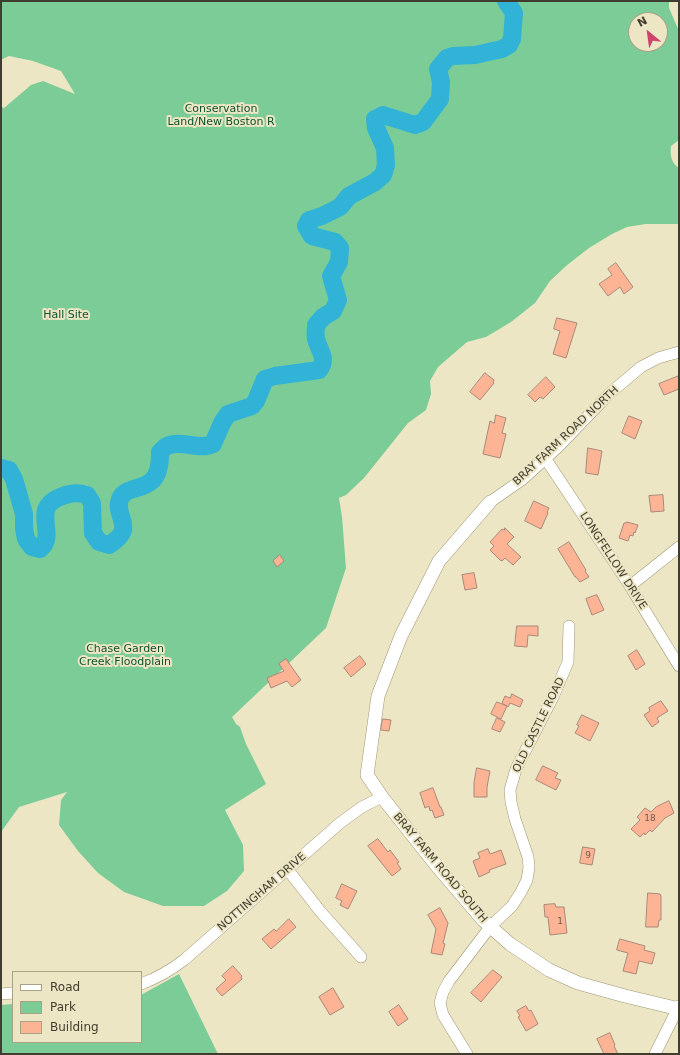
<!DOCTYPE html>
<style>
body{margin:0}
#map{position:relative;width:680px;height:1055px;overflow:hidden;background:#ede6c4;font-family:"DejaVu Sans",sans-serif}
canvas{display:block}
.frame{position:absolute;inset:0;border:2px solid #403d30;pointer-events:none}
.legend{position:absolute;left:12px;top:971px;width:130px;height:72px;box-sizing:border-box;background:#ede6c4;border:1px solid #a8a289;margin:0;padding:5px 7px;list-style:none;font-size:12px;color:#403d30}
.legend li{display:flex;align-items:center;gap:8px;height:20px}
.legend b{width:20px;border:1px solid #a8a289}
.north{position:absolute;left:628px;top:12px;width:40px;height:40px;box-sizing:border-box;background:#ede6c4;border:1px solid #a8a289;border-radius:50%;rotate:331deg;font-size:11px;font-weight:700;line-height:16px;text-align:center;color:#403d30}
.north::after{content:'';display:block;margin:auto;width:14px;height:18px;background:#d04269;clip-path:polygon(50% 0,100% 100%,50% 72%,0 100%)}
</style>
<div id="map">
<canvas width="680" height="1055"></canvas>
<div class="frame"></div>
<ul class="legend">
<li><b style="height:5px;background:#fff"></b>Road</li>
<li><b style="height:11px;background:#7ccc98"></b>Park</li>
<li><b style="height:11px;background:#fdb495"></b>Building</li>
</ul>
<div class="north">N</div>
</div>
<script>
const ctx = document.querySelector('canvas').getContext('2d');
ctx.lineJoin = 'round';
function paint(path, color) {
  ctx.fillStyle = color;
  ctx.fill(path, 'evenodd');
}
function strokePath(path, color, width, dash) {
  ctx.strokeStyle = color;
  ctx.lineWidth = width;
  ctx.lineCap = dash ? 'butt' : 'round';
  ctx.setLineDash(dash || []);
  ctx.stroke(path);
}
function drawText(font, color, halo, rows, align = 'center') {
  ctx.font = font + ' "DejaVu Sans",sans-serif';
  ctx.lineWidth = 4;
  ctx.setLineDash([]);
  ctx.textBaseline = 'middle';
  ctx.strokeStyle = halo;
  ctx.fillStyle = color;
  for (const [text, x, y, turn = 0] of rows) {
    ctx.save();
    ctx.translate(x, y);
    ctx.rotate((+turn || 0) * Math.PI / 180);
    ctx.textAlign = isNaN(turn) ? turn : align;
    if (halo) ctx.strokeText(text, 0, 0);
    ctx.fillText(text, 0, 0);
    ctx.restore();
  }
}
paint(new Path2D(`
 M1,1h668v7l10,23v109l-8,6c-1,9 0,17 8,22v56h-33l-19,3 -15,7 -23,14 -23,18 -16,15 -15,22 -24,19 -25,15 -19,5 -29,25 -8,14 1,13 -5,16 -18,13 -44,55 -18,17 -7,3 3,19 4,51 -20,60 -94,89 4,7 4,3 6,17 20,40 -41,26 18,35 1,26 -17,20 -23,15h-41l-39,-14 -26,-19 -20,-22 -19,-26 2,-25 6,-8 -48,15 -18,25v-725l3,1 27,-23 12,-4 32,13 -14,-23 -28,-10 -24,-5 -8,4zM636,20h24v24h-24z
 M179,974l39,80h-217v-49l12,-1v38h128v-47z`), '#7ccc98');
strokePath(new Path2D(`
 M1,468l8,2 5,9 10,35v14l2,11 6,8 8,2c18,-15 -10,-40 20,-52 10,-4 17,-5 27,-2l5,8 1,30 6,9 10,3c29,-18 4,-28 11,-46 8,-19 41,0 40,-47 2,-2 5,-5 7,-6 15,-7 31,5 46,-2l9,-21 6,-9 24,-8 4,-5 9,-22 10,-3 44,-6c9,-12 0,-19 -3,-31 -1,-5 0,-10 0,-14l7,-8 10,-6 5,-11 -7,-24 8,-14 1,-14 -5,-6 -23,-6 -6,-10 3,-6 13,-4 18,-9 9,-11 26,-14 8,-7 3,-10 -1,-17 -9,-20 -1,-9 8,-4 32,10 8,-3 17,-23 1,-17 -3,-13 9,-11 6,-2 22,-1 27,-6 7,-4 3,-6 2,-26 -8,-12`), '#31b2d7', 18);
const building = new Path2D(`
 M616,263l17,24 -9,7 -4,-7 -12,9 -9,-12 13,-9 -4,-6z
 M557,318l20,5 -11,35 -13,-4 7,-23 -6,-2z
 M485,373l9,7 -1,2 1,1 -14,17 -10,-8z
 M679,376v13l-15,6 -5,-11z
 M546,377l9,10 -12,12 -3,-2 -5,5 -7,-7z
 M496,415l10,3 -4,15 4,1 -6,24 -17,-4 7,-33 4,2z
 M629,416l13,5 -7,18 -13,-6z
 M588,448l14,3 -4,24 -12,-2z
 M663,495l1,16 -13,1 -2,-16z
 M534,501l15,7 -2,4 1,1 -7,16 -16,-8z
 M627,522l11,3 -3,8 -1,-1 -1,4 -3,-1 -2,6 -9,-3 5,-15h2z
 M505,528l9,9 -7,7 14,13 -8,8 -8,-7 -3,3 -2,-1 -10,-10 4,-4 -4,-4 12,-13 2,1z
 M569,542l17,28 -1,1 4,6 -9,5 -4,-5h-1l-17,-28z
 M280,555l4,6 -7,6 -4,-6z
 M474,573l3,15 -12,2 -3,-15z
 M597,595l7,15 -12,5 -6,-16z
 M517,626h21v10l-10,-1 -1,12 -12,-1z
 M637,650l8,14 -9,6 -8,-14z
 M360,656l6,8 -15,13 -7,-9z
 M286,659l15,21 -9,7 -5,-6 -16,7 -4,-10 17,-7 -5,-7z
 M512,694l11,6 -3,7 -10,-4 -2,4 -6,-4 3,-7 5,2z
 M661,701l7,10 -11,7 2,4 -7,5 -8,-12 6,-4 -1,-3z
 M497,702l10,4 -6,13 -10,-5z
 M582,715l17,8 -9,18 -15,-8 4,-7 -2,-1z
 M497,718l8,4 -5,10 -8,-3z
 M383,719l8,1 -2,11 -8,-1z
 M543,766l15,7 -3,5 6,2 -5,10 -20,-10z
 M477,768l13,3 -3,16v10h-13v-14z
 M433,788l7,19h1l3,8 -9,3 -3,-8 -2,1 -1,-5 -4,2 -5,-15z
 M669,801l5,12 -9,5 -13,14 -2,-2 -5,5 -1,-2 -4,4 -9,-8 9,-9 -3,-3 8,-9 6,4 5,-5z
 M378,839l10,13 2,-2 9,12 -2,1 4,6 -9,7 -24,-30z
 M583,847l12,2 -3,16 -12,-2z
 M488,849l2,5 11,-4 5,14 -17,6 1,2 -11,5 -6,-16 7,-3 -2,-5z
 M342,884l15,7 -9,18 -8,-4 2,-4 -6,-3z
 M648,893l12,1 1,2v24h-2l-1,7h-12z
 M555,904l1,3h8l3,26 -17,2 -2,-18h-3l-1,-12z
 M440,908l8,15 -5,20 2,1 -3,11 -11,-2 5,-24 -8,-14z
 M289,919l7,8 -25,22 -9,-10 12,-10 2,2z
 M620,939l25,7 -1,4 11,3 -3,11 -13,-3 -3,13 -13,-3 5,-18 -11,-3z
 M233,966l9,10 -1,1 1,2 -20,17 -6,-7 10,-9 -4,-4z
 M493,970l9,7 -21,25 -10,-9z
 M333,988l11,19 -14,8 -11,-18z
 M399,1005l9,14 -10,7 -9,-14z
 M526,1006l3,5 2,-1 7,14 -12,7 -8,-14 2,-1 -3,-5z
 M610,1033l5,12 -1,1 4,8h-14l-7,-15z`);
paint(building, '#fdb495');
strokePath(building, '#a9887a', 1);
const minor = new Path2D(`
 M545,458l85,128 49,80
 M490,502l33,-23 35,-32 51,-53 32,-27 17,-9 21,-6
 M630,586l49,-39
 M288,870l32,41 41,46
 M141,984c16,-6 30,-14 43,-24l156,-137 22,-16 20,-10
 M1,994l12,-1
 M467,1054l-24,-39 -3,-12 3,-11 6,-11 41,-54 22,-21 9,-14 6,-12 2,-13 -1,-10 -13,-38 -4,-17 -1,-12 6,-21 37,-72 15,-35 1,-36
 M655,1054l24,-48`);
const tertiary = new Path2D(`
 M490,502l-51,59 -38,75 -23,60 -11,79 15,22 54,68 47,55 27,24 39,26 29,13 47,13 54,13`);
strokePath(minor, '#9c9576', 12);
strokePath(tertiary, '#9c9576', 14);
strokePath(minor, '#fff', 11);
strokePath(tertiary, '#fff', 13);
drawText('9px', '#6f5b49', null, [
 ["18",650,819],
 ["9",588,856],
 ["1",560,922]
]);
drawText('11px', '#0e532f', '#ede6c4', [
 ["Conservation",221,109],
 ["Land/New Boston R",221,122],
 ["Hall Site",66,315],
 ["Chase Garden",125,649],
 ["Creek Floodplain",125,662]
]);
drawText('11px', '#403d30', '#ede6c4', [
 ["BRAY FARM ROAD NORTH",566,436,-43],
 ["LONGFELLOW DRIVE",613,561,57],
 ["OLD CASTLE ROAD",539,725,-64],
 ["BRAY FARM ROAD SOUTH",440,868,50],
 ["NOTTINGHAM DRIVE",262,892,-41]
]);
</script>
